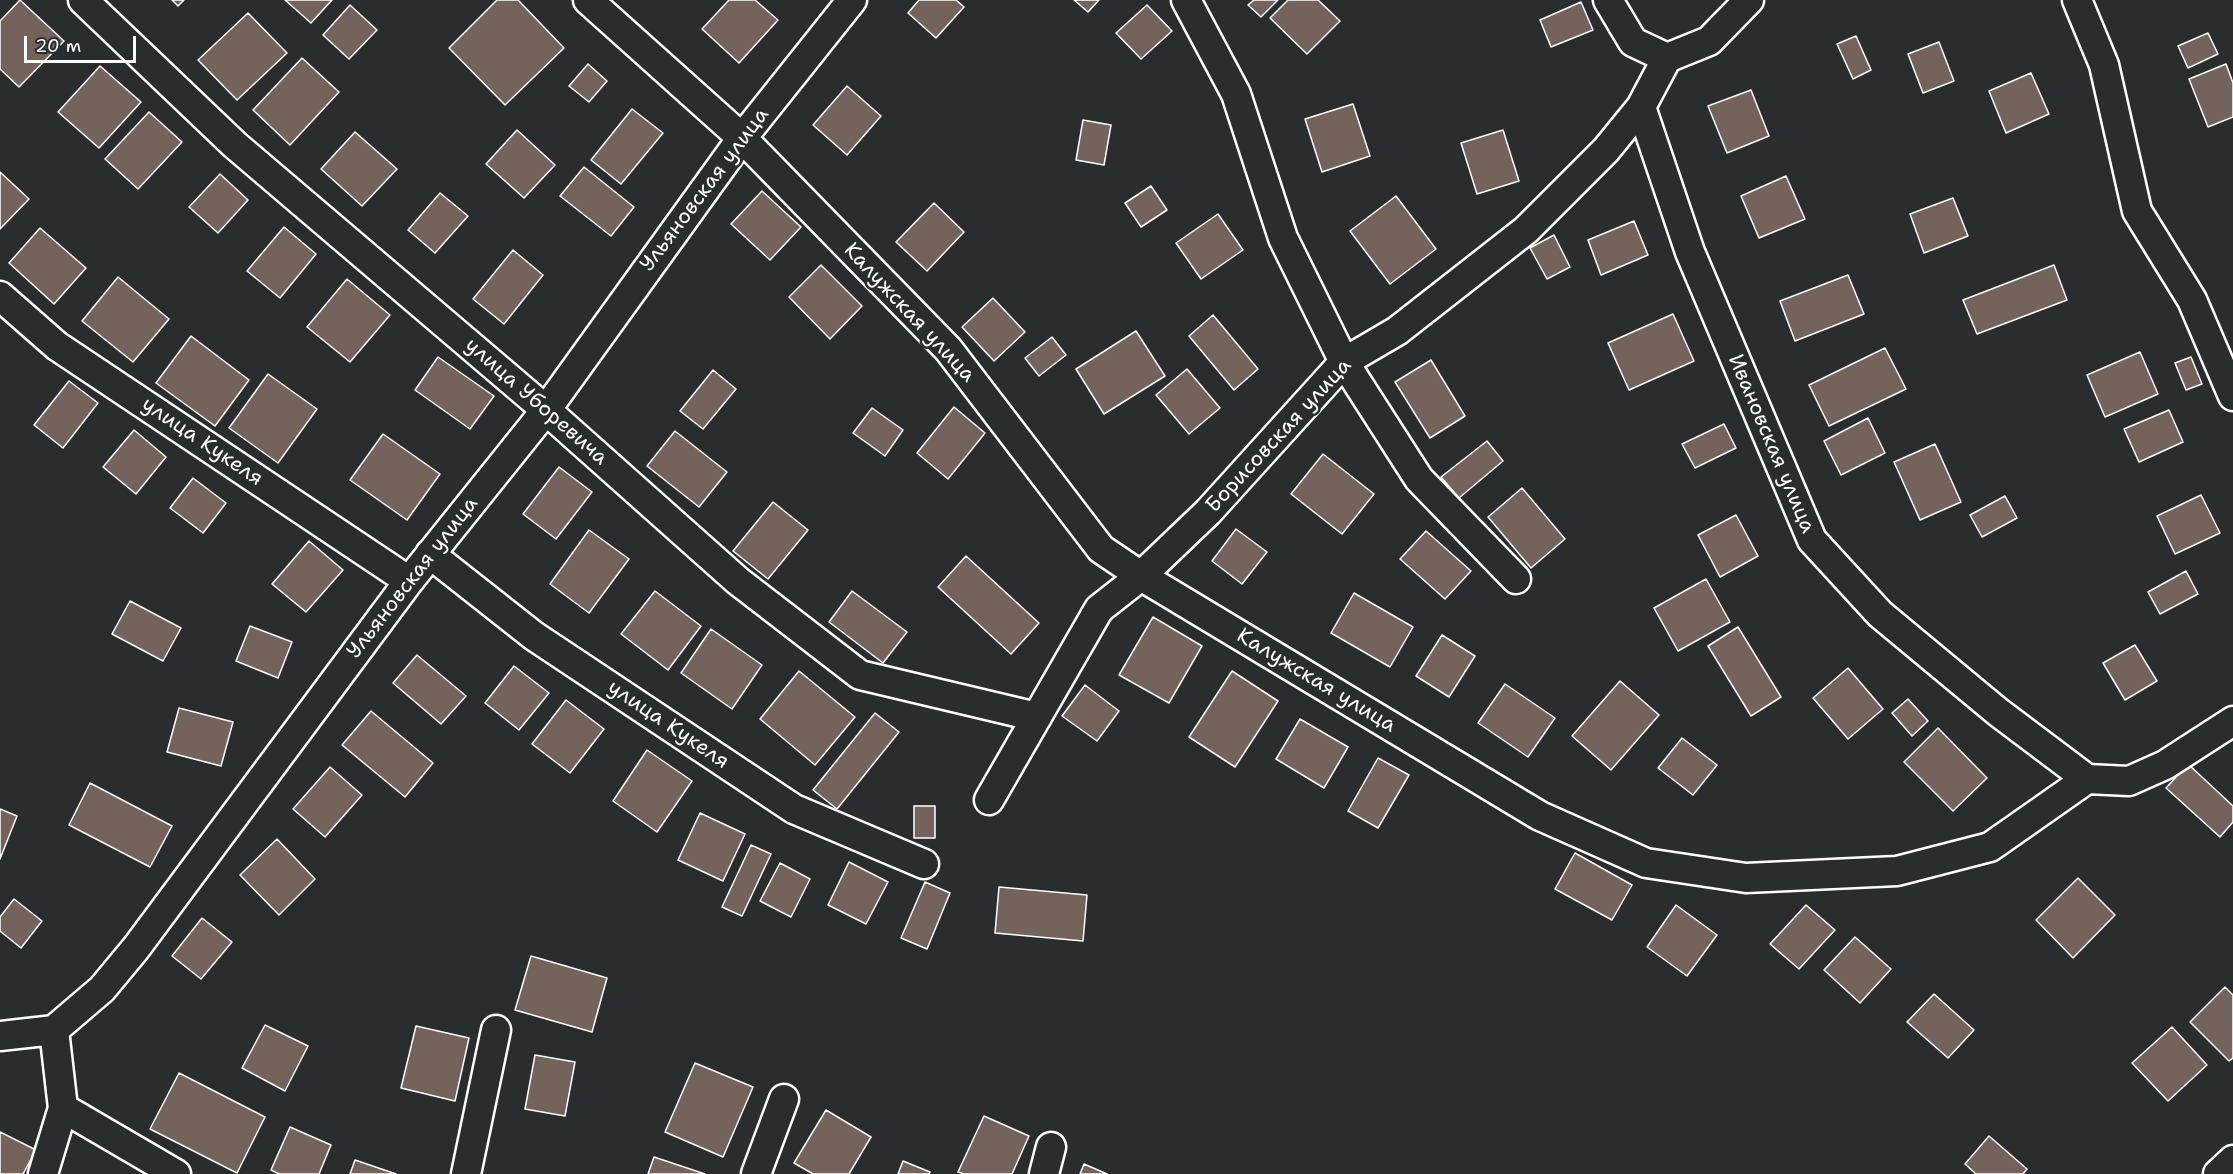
<!DOCTYPE html>
<meta charset="utf-8">
<style>
body{margin:0}
#map{position:relative;width:2233px;height:1174px;overflow:hidden;background:#2a2d2e;font-family:"Shantell Sans",sans-serif}
canvas{display:block}
.scale{position:absolute;left:24px;top:36px;width:112px;height:27px;box-sizing:border-box;border:3px solid #fff;border-top:0;padding-left:8px;font-size:18px;line-height:21px;white-space:nowrap;color:#fff;-webkit-text-stroke:4px #2a2d2e;paint-order:stroke}
</style>
<div id="map">
<canvas width="2233" height="1174"></canvas>
<div class="scale">20 m</div>
</div>
<script>
const ctx = document.querySelector('canvas').getContext('2d');
ctx.lineJoin = 'round';
function paint(path, color) {
  ctx.fillStyle = color;
  ctx.fill(path, 'evenodd');
}
function strokePath(path, color, width, dash) {
  ctx.strokeStyle = color;
  ctx.lineWidth = width;
  ctx.lineCap = dash ? 'butt' : 'round';
  ctx.setLineDash(dash || []);
  ctx.stroke(path);
}
function drawText(font, color, halo, rows, align = 'center') {
  ctx.font = font + ' "Shantell Sans",sans-serif';
  ctx.lineWidth = 5;
  ctx.setLineDash([]);
  ctx.textBaseline = 'middle';
  ctx.strokeStyle = halo;
  ctx.fillStyle = color;
  for (const [text, x, y, turn = 0] of rows) {
    ctx.save();
    ctx.translate(x, y);
    ctx.rotate((+turn || 0) * Math.PI / 180);
    ctx.textAlign = isNaN(turn) ? turn : align;
    if (halo) ctx.strokeText(text, 0, 0);
    ctx.fillText(text, 0, 0);
    ctx.restore();
  }
}
const building = new Path2D(`
 M20,0l44,41 -45,46 -19,-18v-48z
 M172,0h12l-6,6z
 M285,0h47l-21,23z
 M497,0h21l46,48 -59,57 -56,-57z
 M729,0h26l23,20 -39,43 -37,-34z
 M919,0h37l8,7 -28,31 -28,-25z
 M1074,0h25l-11,12z
 M1254,0h24l-17,17 -13,-12z
 M1288,0h30l22,21 -33,33 -37,-36z
 M1581,2l12,28 -42,17 -11,-27z
 M350,5l27,25 -28,29 -26,-24z
 M1147,5l25,26 -31,28 -25,-26z
 M248,13l39,40 -50,47 -39,-40z
 M2208,33l10,21 -30,14 -10,-22z
 M1856,36l15,34 -18,9 -16,-35z
 M1939,42l15,39 -31,12 -15,-39z
 M302,58l37,34 -49,53 -37,-35z
 M588,64l19,17 -18,21 -20,-16z
 M2226,64l7,19v34l-25,10 -19,-48z
 M100,66l41,36 -42,46 -41,-36z
 M2031,73l18,41 -43,19 -17,-42z
 M847,86l34,30 -34,39 -34,-30z
 M1751,90l18,46 -42,17 -19,-47z
 M1353,104l17,52 -48,16 -17,-53z
 M632,109l31,24 -42,51 -30,-24z
 M149,112l33,30 -44,47 -33,-30z
 M1083,120l28,5 -7,40 -28,-5z
 M517,130l38,35 -31,33 -38,-34z
 M1503,130l16,51 -42,13 -16,-51z
 M355,132l42,37 -35,37 -41,-37z
 M584,167l50,40 -23,29 -51,-40z
 M0,172l29,27 -29,30z
 M220,174l28,26 -30,33 -29,-26z
 M1786,176l19,43 -46,19 -18,-42z
 M1151,186l16,24 -26,17 -16,-24z
 M762,191l39,36 -31,33 -39,-36z
 M440,193l28,23 -33,37 -27,-23z
 M1396,196l40,53 -46,35 -40,-53z
 M1953,198l15,38 -44,17 -14,-39z
 M934,203l30,29 -37,39 -31,-29z
 M1218,214l25,36 -42,29 -25,-36z
 M1634,221l14,34 -47,20 -13,-35z
 M284,227l32,27 -36,44 -33,-27z
 M40,228l46,40 -32,36 -45,-41z
 M1554,235l16,32 -23,12 -17,-31z
 M513,250l30,25 -39,49 -31,-25z
 M821,265l41,41 -32,33 -41,-42z
 M2054,265l13,35 -90,34 -14,-34z
 M1848,275l16,39 -69,27 -15,-40z
 M118,277l51,42 -36,43 -51,-41z
 M347,279l43,36 -40,47 -43,-35z
 M993,298l32,34 -31,29 -32,-34z
 M1673,314l21,47 -65,29 -21,-47z
 M1213,315l45,54 -24,21 -45,-54z
 M1136,331l29,45 -61,38 -28,-45z
 M191,336l58,44 -34,46 -59,-43z
 M1052,337l14,18 -27,21 -14,-18z
 M1885,348l21,41 -77,37 -20,-41z
 M2140,352l18,42 -53,23 -18,-42z
 M438,357l56,39 -24,33 -55,-39z
 M2191,357l11,27 -16,6 -11,-27z
 M1431,360l34,56 -35,22 -35,-56z
 M1187,369l33,39 -31,26 -33,-39z
 M713,370l23,19 -33,40 -23,-18z
 M268,374l49,35 -39,54 -49,-35z
 M69,381l29,22 -35,45 -29,-23z
 M954,407l31,26 -37,46 -31,-26z
 M872,408l31,22 -18,26 -32,-23z
 M2169,410l14,32 -44,20 -15,-33z
 M1868,418l17,35 -44,22 -17,-34z
 M1724,424l12,24 -41,20 -13,-24z
 M134,430l32,27 -30,37 -33,-27z
 M675,431l52,41 -28,35 -52,-41z
 M383,434l57,40 -33,46 -57,-40z
 M1487,441l16,20 -44,37 -18,-21z
 M1935,444l26,58 -41,18 -26,-58z
 M1323,454l51,40 -32,40 -51,-40z
 M559,467l33,25 -36,47 -33,-25z
 M193,478l33,25 -23,30 -33,-25z
 M1522,488l43,51 -34,29 -43,-51z
 M2201,495l19,38 -45,21 -18,-38z
 M2005,496l12,22 -35,19 -12,-22z
 M773,502l35,28 -40,49 -35,-28z
 M1736,515l22,41 -38,21 -22,-42z
 M1236,529l31,23 -25,32 -30,-23z
 M589,530l40,29 -40,54 -39,-29z
 M1426,531l45,40 -26,28 -45,-40z
 M309,541l34,29 -37,42 -34,-28z
 M966,556l73,67 -28,31 -73,-67z
 M2186,571l12,23 -38,20 -12,-22z
 M1706,579l24,43 -52,29 -24,-43z
 M655,591l46,35 -33,44 -47,-36z
 M852,591l55,41 -24,31 -54,-41z
 M1354,593l59,34 -23,40 -59,-34z
 M130,601l51,27 -18,33 -51,-27z
 M1153,617l49,29 -33,57 -50,-28z
 M250,626l42,16 -14,36 -42,-17z
 M1738,627l43,70 -30,19 -43,-70z
 M711,629l51,36 -30,44 -51,-36z
 M1442,635l33,21 -26,41 -33,-21z
 M2135,645l22,36 -32,19 -22,-37z
 M417,655l49,41 -25,28 -48,-41z
 M514,666l35,27 -30,37 -34,-27z
 M1848,668l35,41 -35,30 -35,-41z
 M799,671l56,46 -40,48 -55,-46z
 M1232,671l46,30 -43,66 -46,-30z
 M1620,681l39,34 -48,55 -39,-34z
 M1505,684l50,34 -27,39 -50,-34z
 M1085,685l34,26 -22,30 -35,-25z
 M1908,699l20,22 -16,15 -20,-23z
 M566,700l38,29 -34,44 -38,-29z
 M179,708l54,14 -12,44 -54,-14z
 M371,711l62,52 -28,34 -63,-52z
 M875,713l24,19 -62,77 -24,-19z
 M1300,719l48,28 -24,41 -48,-29z
 M1938,728l49,50 -34,33 -49,-49z
 M1682,738l35,27 -24,30 -35,-27z
 M647,750l45,31 -35,51 -44,-31z
 M1378,758l31,17 -31,53 -30,-17z
 M2188,764l45,42v16l-13,15 -54,-49z
 M330,767l32,28 -37,42 -32,-28z
 M90,783l82,43 -22,41 -81,-42z
 M914,806h21v32h-21z
 M0,809l17,7 -17,43z
 M700,813l45,21 -22,47 -45,-21z
 M277,839l38,40 -36,36 -39,-40z
 M751,845l20,9 -29,62 -20,-9z
 M1575,853l57,32 -20,35 -57,-31z
 M849,862l39,20 -22,42 -38,-19z
 M780,863l30,16 -19,38 -31,-16z
 M2078,878l37,37 -42,43 -37,-38z
 M925,882l25,11 -23,56 -26,-11z
 M999,887l88,8 -4,46 -88,-8z
 M14,899l28,22 -21,27 -21,-17v-14z
 M1676,905l41,30 -30,41 -40,-29z
 M1806,905l29,25 -36,39 -29,-25z
 M202,918l30,24 -31,37 -29,-23z
 M1855,937l36,32 -31,34 -36,-33z
 M531,956l76,22 -15,54 -77,-22z
 M2225,987l8,8v63l-4,3 -39,-39z
 M1934,994l40,36 -26,28 -41,-36z
 M265,1025l43,21 -23,45 -43,-23z
 M416,1026l53,12 -14,63 -54,-13z
 M2172,1027l35,38 -39,36 -36,-38z
 M535,1055l40,7 -10,54 -40,-7z
 M695,1063l58,24 -30,70 -58,-25z
 M179,1073l86,44 -28,56 -87,-44z
 M826,1110l45,27 -22,37h-36l-19,-11z
 M984,1116l45,20 -17,38h-48l-6,-2z
 M290,1127l41,18 -12,29h-40l-8,-4z
 M0,1132l36,18 -13,24h-23z
 M1989,1136l38,33 -4,5h-47l-11,-10z
 M654,1157l51,17h-57z
 M355,1160l41,14h-46z
 M903,1161l27,11 -1,2h-31z
 M1084,1164l23,10h-27z`);
paint(building, '#73635a');
strokePath(building, '#fff', 1.5);
const minor = new Path2D(`
 M83,0l152,145 311,265 192,171 122,94 177,42
 M588,0l154,138 206,211 153,200 40,27 399,240 106,47 100,15 151,-7 93,-24 97,-68 42,2 36,-16 68,-44
 M1186,0l50,94 47,144 61,124 75,117 97,100
 M1608,0l25,42 34,16
 M2077,0l27,65 33,146 55,89 41,96
 M1641,107l49,145 122,288 68,74 118,98 89,67
 M0,296l57,50 352,235
 M430,554l104,82 260,173 130,55
 M989,800l110,-191 42,-33 67,-64 136,-150 53,-31 129,-101 80,-80 35,-43 26,-49 42,-17 40,-41
 M54,1030l48,-41 34,-41 273,-367 137,-171 196,-272 110,-138
 M0,1036l54,-6
 M63,1108l113,66
 M43,1174l20,-66 -9,-78
 M466,1174l30,-144
 M756,1174l28,-75
 M1044,1174l7,-27
 M2218,1174l15,-14`);
strokePath(minor, '#fff', 33);
strokePath(minor, '#2a2d2e', 28);
drawText('21px', '#fff', '#2a2d2e', [
 ["Ульяновская улица",705,190,-53],
 ["Калужская улица",909,313,47],
 ["улица Уборевича",536,402,41],
 ["Борисовская улица",1279,436,-47],
 ["улица Кукеля",202,442,34],
 ["Ивановская улица",1771,444,67],
 ["Ульяновская улица",413,578,-52],
 ["Калужская улица",1316,681,31],
 ["улица Кукеля",668,725,34]
]);
</script>
